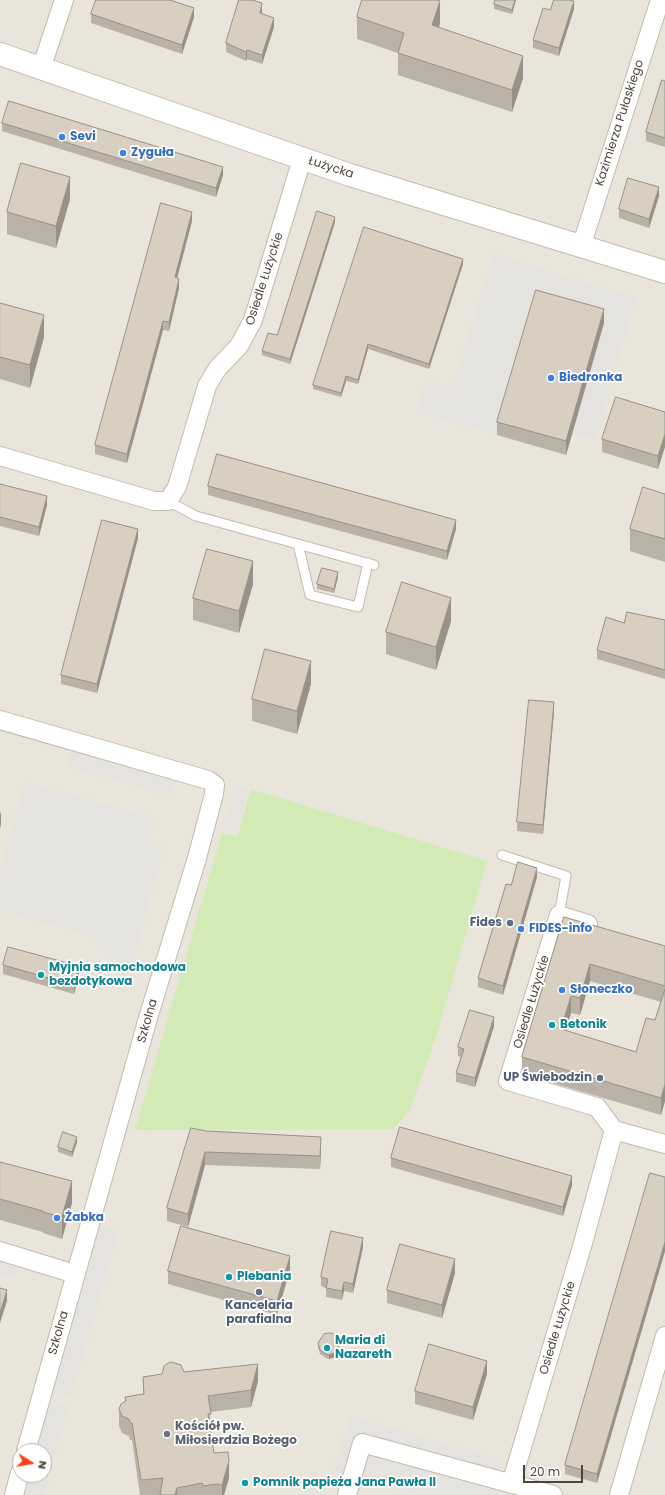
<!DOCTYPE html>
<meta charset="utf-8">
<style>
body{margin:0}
#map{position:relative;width:665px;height:1495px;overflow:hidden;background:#f6f3ec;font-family:Poppins,sans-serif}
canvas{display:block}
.north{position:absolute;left:12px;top:1443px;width:40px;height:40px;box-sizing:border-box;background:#fff;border:1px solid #b7b4b0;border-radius:50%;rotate:101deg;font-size:11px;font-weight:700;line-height:16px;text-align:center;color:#4b4439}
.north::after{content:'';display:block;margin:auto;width:14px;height:18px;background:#fc3f1d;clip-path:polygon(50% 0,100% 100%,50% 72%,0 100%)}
.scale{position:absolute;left:523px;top:1465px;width:60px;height:18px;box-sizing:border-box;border:2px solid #4b4439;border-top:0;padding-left:5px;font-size:12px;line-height:14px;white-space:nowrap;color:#4b4439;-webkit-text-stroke:3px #fff;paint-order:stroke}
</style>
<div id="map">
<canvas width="665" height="1495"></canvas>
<div class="north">N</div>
<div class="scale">20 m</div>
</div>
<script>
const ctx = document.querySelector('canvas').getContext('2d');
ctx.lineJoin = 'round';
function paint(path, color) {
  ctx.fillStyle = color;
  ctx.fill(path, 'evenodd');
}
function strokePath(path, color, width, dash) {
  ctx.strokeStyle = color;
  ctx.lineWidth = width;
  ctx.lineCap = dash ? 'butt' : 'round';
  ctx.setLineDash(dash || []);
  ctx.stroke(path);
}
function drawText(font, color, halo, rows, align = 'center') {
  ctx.font = font + ' Poppins,sans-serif';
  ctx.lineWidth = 3.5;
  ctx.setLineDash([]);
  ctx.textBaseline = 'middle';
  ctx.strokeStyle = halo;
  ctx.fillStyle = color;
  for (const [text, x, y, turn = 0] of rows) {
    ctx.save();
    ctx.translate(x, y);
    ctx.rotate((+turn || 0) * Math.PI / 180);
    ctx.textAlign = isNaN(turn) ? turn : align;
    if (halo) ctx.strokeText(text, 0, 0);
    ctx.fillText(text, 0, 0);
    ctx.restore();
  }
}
paint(new Path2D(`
 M0,0h665v1495h-665zM20,1451h24v24h-24z`), '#eae5da');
paint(new Path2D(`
 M251,789l236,72 -51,176 -26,73 -16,19 -259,1 87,-297 15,4z`), '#d2eab5');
paint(new Path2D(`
 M494,254l142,44 -41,141 -23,-6 -36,-130 -39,132 -80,-23 9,-31 26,8z
 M70,751l105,31 -4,14 -105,-30z
 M25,782l130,36 -6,26 14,4 -31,118 -17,-5 -25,-26 -90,-24v-39z
 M236,786l12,3 -13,45 -12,-3z
 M101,1225l18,5 -48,166 -18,-5z
 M0,1259l18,6 -4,13 -14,-4z
 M50,1402l18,5 -24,88h-19l5,-20h14v-24h-7z
 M350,1416l153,44 -9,33 10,2h-81l-90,-21z`), '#e5e3e0');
const service = new Path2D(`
 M168,501l28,15 178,49
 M298,544l12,51 48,12 10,-44
 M502,855l64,21 -7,39`);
const minor = new Path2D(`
 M41,69l23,-69
 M581,247l79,-247
 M0,456l154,45h14l9,-14 30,-101 10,-17 22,-23 14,-26 49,-161
 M0,720l208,60 7,5 -1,9 -17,64 -49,160 -122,433
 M614,1130l51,14
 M0,1251l75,23
 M511,1484l72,-241 31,-113 -17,-23 -89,-26 51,-166 29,9
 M14,1495l6,-22
 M347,1495l15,-52 191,52
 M619,1495l46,-159`);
const tertiary = new Path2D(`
 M0,54l350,121 315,97`);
strokePath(service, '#c2bbae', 11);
strokePath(minor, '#c2bbae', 20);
strokePath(tertiary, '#c2bbae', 24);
strokePath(service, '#fff', 9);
strokePath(minor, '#fff', 18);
strokePath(tertiary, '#fff', 22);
paint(new Path2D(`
 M495,0h21l-4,14 -18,-5v-5z
 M574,9l-15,47 -26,-8v-8l17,-30z
 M262,12v1l12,14 -12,37 -15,-5 -1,2 -20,-9v-9z
 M91,14l103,3 -12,37 -91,-31z
 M357,17l83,6 -1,5 84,50 -11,34 -114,-37v-22l-41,-14z
 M665,81v66l-19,-6v-9z
 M2,123l221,52 -7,22 -214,-66z
 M659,196l-10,32 -30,-10v-9z
 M70,199l-14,49 -49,-14v-22z
 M192,221l-15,57 2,10 -10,43 -6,-1 -36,133 -32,-9v-9z
 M335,222l-45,142 -28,-9v-4l15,-16z
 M463,264l-34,105 -61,-20 -10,35 -12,-3 -5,16 -28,-8v-4z
 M0,303l44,34 -14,51 -30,-9z
 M604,323l-38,132 -69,-20v-13z
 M665,412l-7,57 -56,-17v-13z
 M0,484l47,21 -8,31 -39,-10z
 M208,486l248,43 -9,31 -239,-65z
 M665,494v68l-35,-11v-22z
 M138,538l-41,155 -36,-9v-9z
 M338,577l-4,16 -17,-4v-5z
 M253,584l-14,49 -46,-13v-22z
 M665,620v59l-68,-20v-9l27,-27z
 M451,621l-15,49 -50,-16v-22z
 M311,684l-14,50 -45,-13v-22z
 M554,711l-11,123 -26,-3v-9z
 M537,877l-34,118 -25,-8v-9l33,-93z
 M564,917l101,29v155l-4,14 -139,-41v-17zM590,981l71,21 -6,18 -19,32 -70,-21 5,-18 9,2z
 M3,965l76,10 -5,19 -71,-20z
 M494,1026l-19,61 -19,-5v-9l5,-16 -3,-1v-9z
 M206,1131l115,19 -1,19 -115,-4 -17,62 -21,-6v-13z
 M77,1142l-5,15 -14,-5v-5z
 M391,1158l181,27 -9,31 -172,-49z
 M0,1162l72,41 -10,36 -19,-6v-1l-43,-12z
 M665,1177v74l-68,232 -32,-9v-9z
 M363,1247l-10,46 -9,-2 -2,9 -16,-3v-9l-5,-2v-9z
 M290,1269l-13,46 -109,-31v-13z
 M455,1273l-13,45 -55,-15v-13z
 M318,1343l21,7 -3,7 -7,2 -3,-1 -6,-4 -2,-7z
 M184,1372l74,9 -7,26 -41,5 1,19 3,22 15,25 -5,17h-84l-8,-55h-2l-1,-4 -7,-3 -3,-7v-17l6,-8v-4l18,-3v-17z
 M487,1374l-14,46 -58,-16v-13z`), '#bab2a6');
paint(new Path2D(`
 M515,0h1l-4,14v-4z
 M440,1v22l-8,24v-22z
 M574,1v8l-15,47v-8z
 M262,3v9l-2,10v-9z
 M194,8v9l-12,37v-9z
 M274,18v9l-12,37v-9z
 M247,50v9l-1,2v-9z
 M523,56v22l-11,34v-22z
 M223,167v8l-7,22v-9z
 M70,177v22l-14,49v-22z
 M659,187v9l-10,32v-9z
 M192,212v9l-17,65v-9z
 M335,217v5l-45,142v-5z
 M463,259v5l-34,105v-5z
 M179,279v9l-10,43v-9z
 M604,309v14l-38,132v-14z
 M44,315v22l-14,51v-23z
 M163,321v9l-36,133v-9z
 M368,344v5l-10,35v-4z
 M346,376v5l-5,16v-4z
 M665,434v13l-7,22v-13z
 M47,496v9l-8,31v-9z
 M456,520v9l-9,31v-9z
 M138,529v9l-41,155v-9z
 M253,561v23l-14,49v-22z
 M338,572v5l-4,16v-4z
 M451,598v23l-15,49v-23z
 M311,661v23l-14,50v-23z
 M554,702v9l-11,123v-9z
 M1,811v13l-1,5v-14z
 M537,868v9l-34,118v-9z
 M590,964v17l-10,34v-17z
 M79,966v9l-5,19v-9z
 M571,996v17l-10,33v-17z
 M494,1017v9l-19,61v-9z
 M665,1084v17l-4,14v-17z
 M77,1137v5l-5,15v-5z
 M321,1137v13l-1,19v-13z
 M205,1152v13l-17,62v-13z
 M572,1176v9l-9,31v-9z
 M72,1181v22l-10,36v-22z
 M363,1238v9l-10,46v-9z
 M665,1242v9l-68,232v-9z
 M290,1256v13l-13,46v-14z
 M455,1259v14l-13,45v-13z
 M344,1282v9l-2,9v-9z
 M7,1290v11l-7,22v-10z
 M339,1346v4l-3,7 -7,2v-4z
 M487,1361v13l-14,46v-13z
 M258,1364v17l-7,26v-17z
 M229,1461v17l-5,17h-2v-10z
 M177,1488v7h-2z`), '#979187');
const building = new Path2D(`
 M96,0h74l24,8 -12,37 -91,-31z
 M239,0h13l10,3 -2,10 14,5 -12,37 -15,-5 -1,2 -20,-9z
 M362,0h75l3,1 -8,24 91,31 -11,34 -114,-37 6,-20 -47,-16z
 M495,0h20l-3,10 -18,-6z
 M554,0h15l5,1 -15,47 -26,-8 10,-32 7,2z
 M662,80l3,1v57l-19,-6z
 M9,101l214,66 -7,21 -214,-65z
 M21,163l49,14 -14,49 -49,-14z
 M628,178l31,9 -10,32 -30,-10z
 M161,203l31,9 -17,65 4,2 -10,43 -6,-1 -36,133 -32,-9z
 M317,211l18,6 -45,142 -28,-8 6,-18 9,2z
 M364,227l99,32 -34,105 -61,-20 -10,36 -12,-4 -5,17 -28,-8z
 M536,290l68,19 -38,132 -69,-19z
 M0,303l44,12 -14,50 -30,-8z
 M616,397l49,15v22l-7,22 -56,-17z
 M217,454l239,66 -9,31 -239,-65z
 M0,484l47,12 -8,31 -39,-10z
 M643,487l22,7v45l-35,-10z
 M102,520l36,9 -41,155 -36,-9z
 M207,549l46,12 -14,50 -46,-13z
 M322,568l16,4 -4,17 -17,-5z
 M402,582l49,16 -15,49 -50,-15z
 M627,612l38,8v50l-68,-20 9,-33 18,6z
 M265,649l46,12 -14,50 -45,-12z
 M529,700l25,2 -11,123 -26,-3z
 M518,862l19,6 -34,118 -25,-8 28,-94 5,1z
 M564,917l101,29v40l-75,-22 -10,34 -9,-2 -10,33 75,23 10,-34 9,2 10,-31v95l-4,14 -139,-41z
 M8,947l71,19 -5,19 -71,-20z
 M470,1010l24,7 -19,61 -19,-5 8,-24 -6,-2z
 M400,1127l172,49 -9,31 -172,-49z
 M191,1128l15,3 115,6 -1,19 -115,-4 -17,62 -21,-6z
 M63,1132l14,5 -5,15 -14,-5z
 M0,1162l72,19 -10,36 -19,-5v-1l-43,-12z
 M650,1173l15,4v65l-68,232 -32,-9z
 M181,1226l109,30 -13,45 -109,-30z
 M331,1231l32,7 -10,46 -9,-2 -2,9 -16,-3 2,-9 -7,-2z
 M400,1244l55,15 -13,46 -55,-15z
 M0,1288l7,2 -7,23z
 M330,1333l4,1 5,5v7l-3,6 -7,3 -3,-1 -6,-4 -2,-7 6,-9z
 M429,1344l58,17 -14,46 -58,-16z
 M171,1362l10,3 3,7 74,-8 -7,26 -43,6 3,18h-3l6,39 14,-1 1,9 -7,24 -5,-1 -14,2 -1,-3 -25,5 -2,7h-15l3,-17 -22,2 -9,-57h-2l-1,-4 -7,-3 -3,-7 2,-5 5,-3 -1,-4 19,-3 -1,-17 19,-3 2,-8z`);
paint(building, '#d8cfc1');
strokePath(building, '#979187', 1);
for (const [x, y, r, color] of [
 [62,137,4,"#3f7fe0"],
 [123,153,4,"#3f7fe0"],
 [551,378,4,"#3f7fe0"],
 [510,923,4,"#5c6f8a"],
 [521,929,4,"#3f7fe0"],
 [41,975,4,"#0f9aa8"],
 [562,990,4,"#3f7fe0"],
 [552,1025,4,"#0f9aa8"],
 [600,1078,4,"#5c6f8a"],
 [57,1218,4,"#3f7fe0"],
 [229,1277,4,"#0f9aa8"],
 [259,1292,4,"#5c6f8a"],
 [327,1348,4,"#0f9aa8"],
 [167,1434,4,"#6b7280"],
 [245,1483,4,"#0f9aa8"]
]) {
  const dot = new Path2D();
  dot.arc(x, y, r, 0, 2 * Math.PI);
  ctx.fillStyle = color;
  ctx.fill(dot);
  strokePath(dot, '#fff', 1.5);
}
drawText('12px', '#4b4439', '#fff', [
 ["Kazimierza Pułaskiego",620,123,-72],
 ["Łużycka",331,168,18],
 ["Osiedle Łużyckie",265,279,-72],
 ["Osiedle Łużyckie",532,1002,-73],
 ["Szkolna",148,1021,-74],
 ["Osiedle Łużyckie",558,1328,-73],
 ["Szkolna",59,1333,-74]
]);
drawText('bold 12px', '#366cbe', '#fff', [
 ["Sevi",70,137],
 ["Zyguła",131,153],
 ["Biedronka",559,378],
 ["FIDES-info",529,929],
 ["Słoneczko",570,990],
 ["Żabka",65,1218]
], 'left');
drawText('bold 12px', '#4e5e75', '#fff', [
 ["Fides",502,923],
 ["UP Świebodzin",592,1078],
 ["Kancelaria",259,1306,"center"],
 ["parafialna",259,1320,"center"]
], 'right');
drawText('bold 12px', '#0d838f', '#fff', [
 ["Myjnia samochodowa",49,968],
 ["bezdotykowa",49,982],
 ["Betonik",560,1025],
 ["Plebania",237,1277],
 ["Maria di",335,1341],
 ["Nazareth",335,1355],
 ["Pomnik papieża Jana Pawła II",253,1483]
], 'left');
drawText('bold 12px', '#5b616d', '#fff', [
 ["Kościół pw.",175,1427],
 ["Miłosierdzia Bożego",175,1441]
], 'left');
</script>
